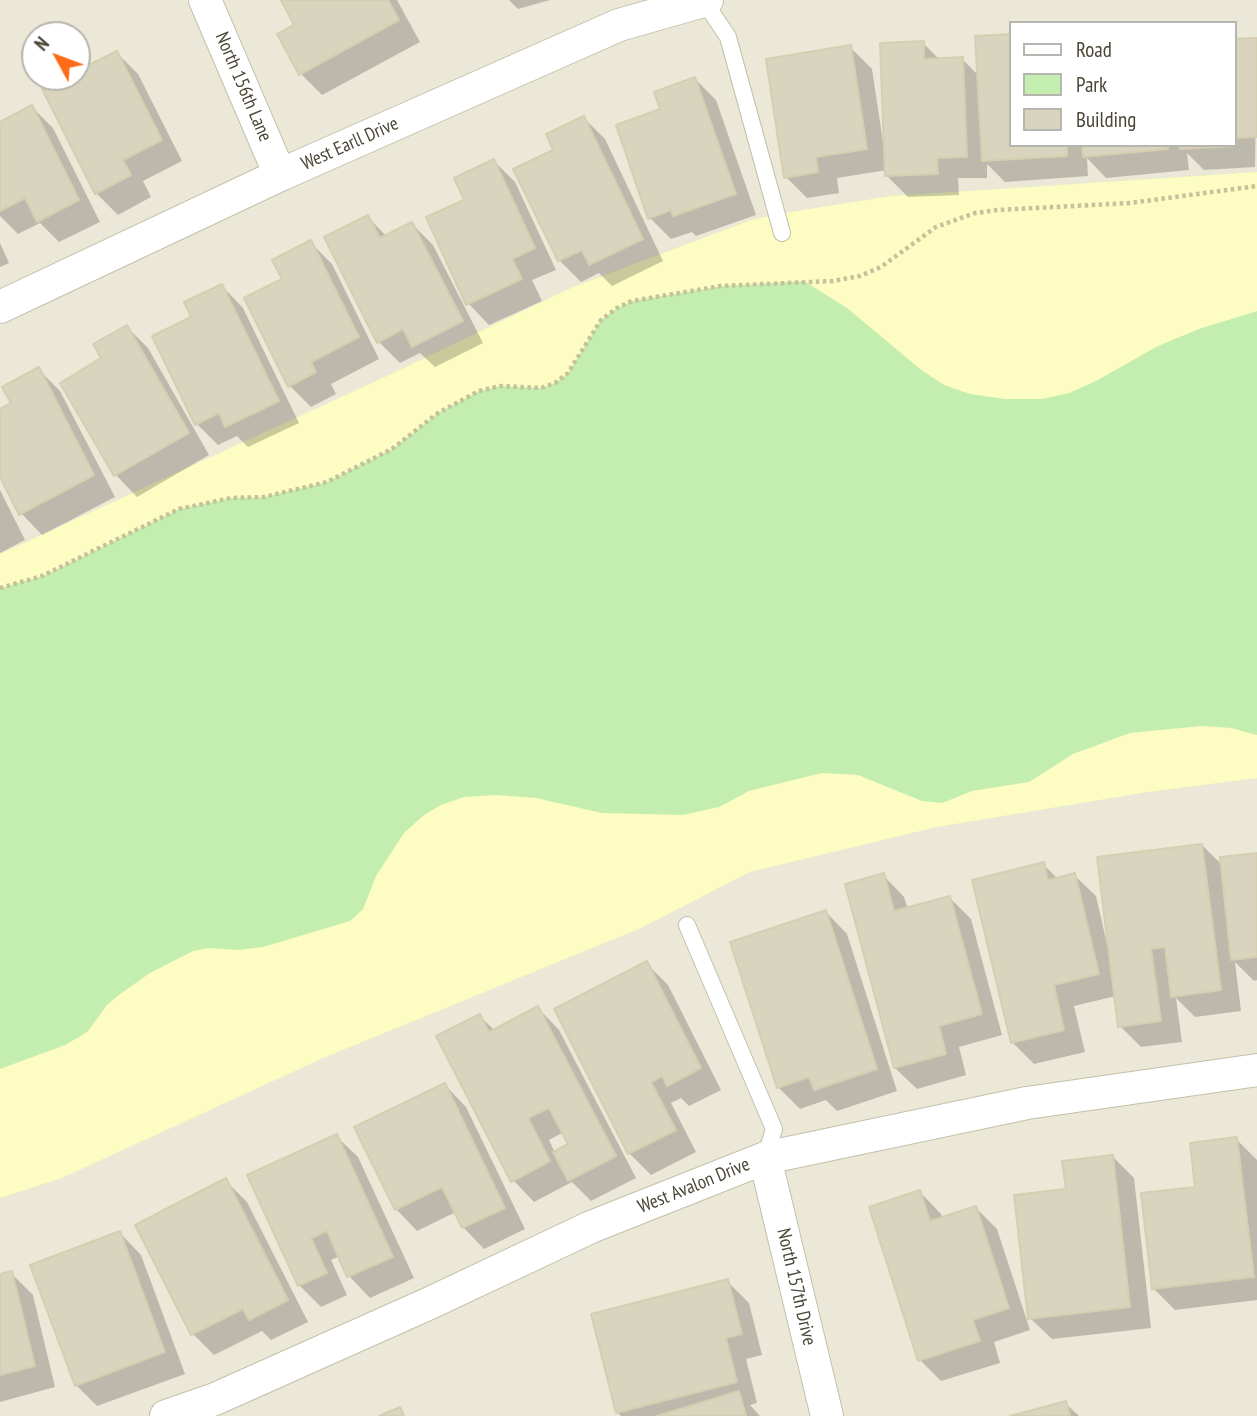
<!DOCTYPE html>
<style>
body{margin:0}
#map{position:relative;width:1257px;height:1416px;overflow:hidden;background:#f6f5ea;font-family:"PT Sans Narrow",sans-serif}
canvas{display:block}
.legend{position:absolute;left:1009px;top:21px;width:228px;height:126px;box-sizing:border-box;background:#fff;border:2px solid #b7b5af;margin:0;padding:9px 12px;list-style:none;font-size:21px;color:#4b4737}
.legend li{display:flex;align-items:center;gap:14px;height:35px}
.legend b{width:35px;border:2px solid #b7b5af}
.north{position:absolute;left:21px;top:21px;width:70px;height:70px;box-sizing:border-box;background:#fff;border:2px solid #b7b5af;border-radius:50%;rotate:311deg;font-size:19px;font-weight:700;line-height:28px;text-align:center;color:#4b4737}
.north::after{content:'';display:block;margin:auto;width:24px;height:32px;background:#ff6b18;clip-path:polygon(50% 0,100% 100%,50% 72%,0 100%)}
</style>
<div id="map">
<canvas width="1257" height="1416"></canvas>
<ul class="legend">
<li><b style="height:9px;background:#fff"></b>Road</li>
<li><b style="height:19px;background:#c4eeaf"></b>Park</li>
<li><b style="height:19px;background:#d9d4be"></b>Building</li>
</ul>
<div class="north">N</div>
</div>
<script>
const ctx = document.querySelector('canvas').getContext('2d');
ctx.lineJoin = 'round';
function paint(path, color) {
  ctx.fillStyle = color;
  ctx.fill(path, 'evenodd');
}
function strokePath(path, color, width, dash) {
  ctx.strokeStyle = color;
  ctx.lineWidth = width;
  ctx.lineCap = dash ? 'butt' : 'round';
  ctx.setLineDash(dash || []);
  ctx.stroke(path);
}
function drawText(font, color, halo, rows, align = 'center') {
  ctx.font = font + ' "PT Sans Narrow",sans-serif';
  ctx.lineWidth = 5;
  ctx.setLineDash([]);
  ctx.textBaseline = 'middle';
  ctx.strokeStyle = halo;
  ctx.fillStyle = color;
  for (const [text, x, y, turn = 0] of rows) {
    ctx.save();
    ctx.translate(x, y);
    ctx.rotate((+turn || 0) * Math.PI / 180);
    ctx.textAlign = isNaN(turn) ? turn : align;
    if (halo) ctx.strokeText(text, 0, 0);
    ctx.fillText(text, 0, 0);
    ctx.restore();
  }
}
paint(new Path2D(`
 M0,0h1257v172l-366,24 -318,91 -184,88 -389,179zM1010,23h224v122h-224zM35,35h42v42h-42z
 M1257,778v638h-1257v-218l62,-20 259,-119 320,-131 109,-56 187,-45 211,-35z`), '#ebe8d7');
paint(new Path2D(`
 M1257,172v606l-109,14 -211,35 -187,45 -109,56 -320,131 -259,119 -62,20v-644l389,-179 184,-88 178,-67 140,-24z`), '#c4eeaf');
paint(new Path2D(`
 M1257,172v139l-58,18 -41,17 -62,35 -27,12 -27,6h-37l-35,-5 -26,-9 -24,-16 -73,-61 -43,-27 -83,5 -89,15 -15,7 -16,12 -33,53 -13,10 -14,5 -41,-2 -21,5 -41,22 -46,36 -65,33 -63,15 -33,1 -52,11 -136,67 -43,12v-34l389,-179 184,-88 178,-67 33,-7 107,-17z
 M1202,726l29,2 26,7v43l-109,14 -211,35 -187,45 -109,56 -320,131 -259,119 -62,20v-129l65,-24 14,-8 9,-6 19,-26 13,-11 30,-21 43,-22 16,-3 29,2 25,-3 87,-26 13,-12 13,-33 28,-43 20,-18 17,-10 23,-8 32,-2 40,3 66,15 81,2 36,-8 30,-16 73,-18 36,2 64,26 20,2 30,-12 57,-9 44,-28 57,-21z`), '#fdfcc3');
paint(new Path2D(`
 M283,0h114l23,42 -98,53 -22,-22 -3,-47z
 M509,0h41l-32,9z
 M1010,35v110h224v-104l23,-2 -2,128 -51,3 -17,-17 2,17 -83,8 -19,-20 1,18 -83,6 -18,-18v14h-29l1,17 -51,2 -21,-21v-6l-50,8 2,15 -32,5 -21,-21 64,-130 22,22 11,73h3l37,-99 17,17 22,-1 17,17 -2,-39z
 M117,53l21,21 44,87 -39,20 8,16 -33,18 -22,-22 -26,-116h7v-4z
 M695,79l21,21 40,115 -60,21 -4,-4 -21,7 -21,-21 12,-108z
 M32,107l21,21 47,94 -41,20 -19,-19 -22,11 -18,-18v-93z
 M584,118l21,21 58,122 -51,25 -13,-13 -18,9 -22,-22 -4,-109z
 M494,161l21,21 41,88 -24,10 10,21 -53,24 -21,-22 -2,-102z
 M368,217l19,20 25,-13 21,21 50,98 -48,24 -15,-14 -20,10 -21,-21z
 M0,243l9,20 -9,4z
 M311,243l21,21 47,95 -48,25 5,10 -25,13 -21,-21 -6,-106z
 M222,286l21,22 56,115 -51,24 -11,-11 -19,9 -21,-21 -4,-106z
 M127,327l21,21 61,107 -72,42 -21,-22 -54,-92 41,-24z
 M39,370l21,21 55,106 -73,38 -21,-22 -21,-40v-62l13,-7z
 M0,490l25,50 -25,13z
 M1202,845l21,21 34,-11v125l-3,1 -19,-19 6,49 -46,6 -19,-19 6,44 -41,5 -21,-21 -4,-30 -42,10 11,46 -51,12 -21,-21 -39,-162 69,-17 15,15 16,-4 22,21 11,48z
 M883,875l21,22 4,12 42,-11 21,21 31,116 -43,12 7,28 -49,14 -22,-21z
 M826,912l21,22 50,157 -60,20 -11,-11 -26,9 -22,-22z
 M646,963l22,22 53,105 -32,16 -8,-8 -10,5 25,49 -45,23 -22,-22 -72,-144z
 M538,1008l21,22 77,148 -45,23 -19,-19 -38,20 -21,-22 -33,-164 15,15zM564,1132l6,13 -15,8 -6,-13z
 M445,1085l21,22 59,122 -41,20 -21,-22 -7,-15 -39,19 -21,-22z
 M336,1136l22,21 56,121 -44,20 -21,-22 -9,-20 -9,4 16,35 -26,12 -22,-22 -49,-109z
 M1236,1139l21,21v140l-82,10 -21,-21 43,-101z
 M1113,1157l21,21 17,150 -99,11 -22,-21 38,-127z
 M225,1180l22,22 61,120 -37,18 -9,-9 -48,24 -21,-21z
 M920,1192l21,22 2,5 33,-11 21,21 33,101 -36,12 6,21 -59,18 -21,-21z
 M120,1233l21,22 44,119 -88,32 -21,-21z
 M11,1273l22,22 22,92 -55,15v-126z
 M727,1281l22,22 13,52 -16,4 11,44 -7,2 10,11h-139l-4,-4z
 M1065,1403l14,13h-63z`), '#0003');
const building = new Path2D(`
 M281,0h107l11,20 -100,55 -22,-41 17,-9z
 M1010,34v111h57v11l-85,5 -7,-125z
 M1257,38v99l-23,1v-99z
 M924,41v18l39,-2 4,100 -30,1 1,16 -53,2 -5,-133z
 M851,45l16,104 -51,8 2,15 -34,6 -18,-119z
 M117,51l45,89 -39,20 8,15 -36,19 -53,-105 24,-12h11v-6z
 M695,77l41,117 -63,22 -2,-6 -23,9 -32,-94 44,-16 -6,-17z
 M32,105l47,95 -42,22 -12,-24 -25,13v-89z
 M584,116l59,123 -54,26 -7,-15 -24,11 -45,-92 40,-19 -7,-16z
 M1234,142l1,4 -55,3v-4h54z
 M1082,145h86v4l-85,8z
 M494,159l41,89 -23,11 10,20 -56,26 -40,-88 38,-17 -10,-22z
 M368,215l12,23 32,-16 51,99 -51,26 -9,-18 -26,14 -53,-106z
 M311,240l48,97 -48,25 5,10 -28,15 -44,-89 38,-19 -10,-19z
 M222,284l57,117 -54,26 -6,-14 -24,12 -43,-89 39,-19 -7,-15z
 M127,325l62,108 -75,43 -54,-93 41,-25 -8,-14z
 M39,367l55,108 -75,40 -19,-38v-68l11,-6 -9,-16z
 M1202,844l19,146 -50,7 -6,-50 -14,2 10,72 -43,6 -21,-170z
 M1257,853v104l-26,3 -11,-103z
 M1044,862l4,18 27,-7 24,101 -45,11 10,45 -53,13 -39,-163z
 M884,873l10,38 56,-15 32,118 -43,12 7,28 -52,14 -49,-184z
 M826,910l51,159 -63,21 -5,-13 -32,11 -47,-146z
 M647,961l54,107 -34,18 -5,-10 -11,6 25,48 -48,24 -74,-145z
 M538,1006l78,150 -48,25 -15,-29 15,-8 -19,-36 -21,10 22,43 -39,21 -75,-146 44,-22 9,18z
 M445,1083l60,125 -43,20 -20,-41 -47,23 -41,-83z
 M337,1134l56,123 -46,20 -20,-46 -16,7 16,35 -29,13 -51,-111z
 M1237,1137l17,140 -102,12 -11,-96 54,-6 -5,-44z
 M1113,1155l17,152 -102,12 -14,-124 52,-6 -4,-28z
 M226,1178l62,122 -39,20 -6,-11 -52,26 -56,-110z
 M920,1190l10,31 46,-15 33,102 -36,12 7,21 -62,20 -49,-154z
 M120,1231l45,121 -90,34 -45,-121z
 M12,1271l23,95 -35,9v-101z
 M728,1279l14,55 -16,4 11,44 -121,31 -25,-99z
 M739,1391l7,25h-89z
 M1066,1401l4,15h-60z
 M400,1407l4,9h-25z`);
paint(building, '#d9d4be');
strokePath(building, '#d5ceb0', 2);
const service = new Path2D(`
 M704,1l24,36 54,196
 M687,925l87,204 -9,29`);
const minor = new Path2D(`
 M205,0l75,175
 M0,307l280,-132 339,-150 88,-25
 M765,1158l62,258
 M166,1416l49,-17 215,-96 161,-76 174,-69 262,-55 230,-33`);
strokePath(service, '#c3c0ab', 18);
strokePath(minor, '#c3c0ab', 34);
strokePath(new Path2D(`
 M0,588l42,-12 137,-67 52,-11 33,-1 63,-15 65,-33 46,-36 41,-22 21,-5 41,2 14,-5 13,-10 33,-53 16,-12 15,-7 89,-15 112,-5 27,-5 21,-9 55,-40 39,-14 23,-3 132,-7 127,-17`), '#c6c09b', 4.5, [3.5, 3.5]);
strokePath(service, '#fff', 16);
strokePath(minor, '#fff', 32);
drawText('19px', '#4b4737', '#fff', [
 ["North 156th Lane",243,87,67],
 ["West Earll Drive",350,144,-24],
 ["West Avalon Drive",694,1186,-22],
 ["North 157th Drive",796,1287,77]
]);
</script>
